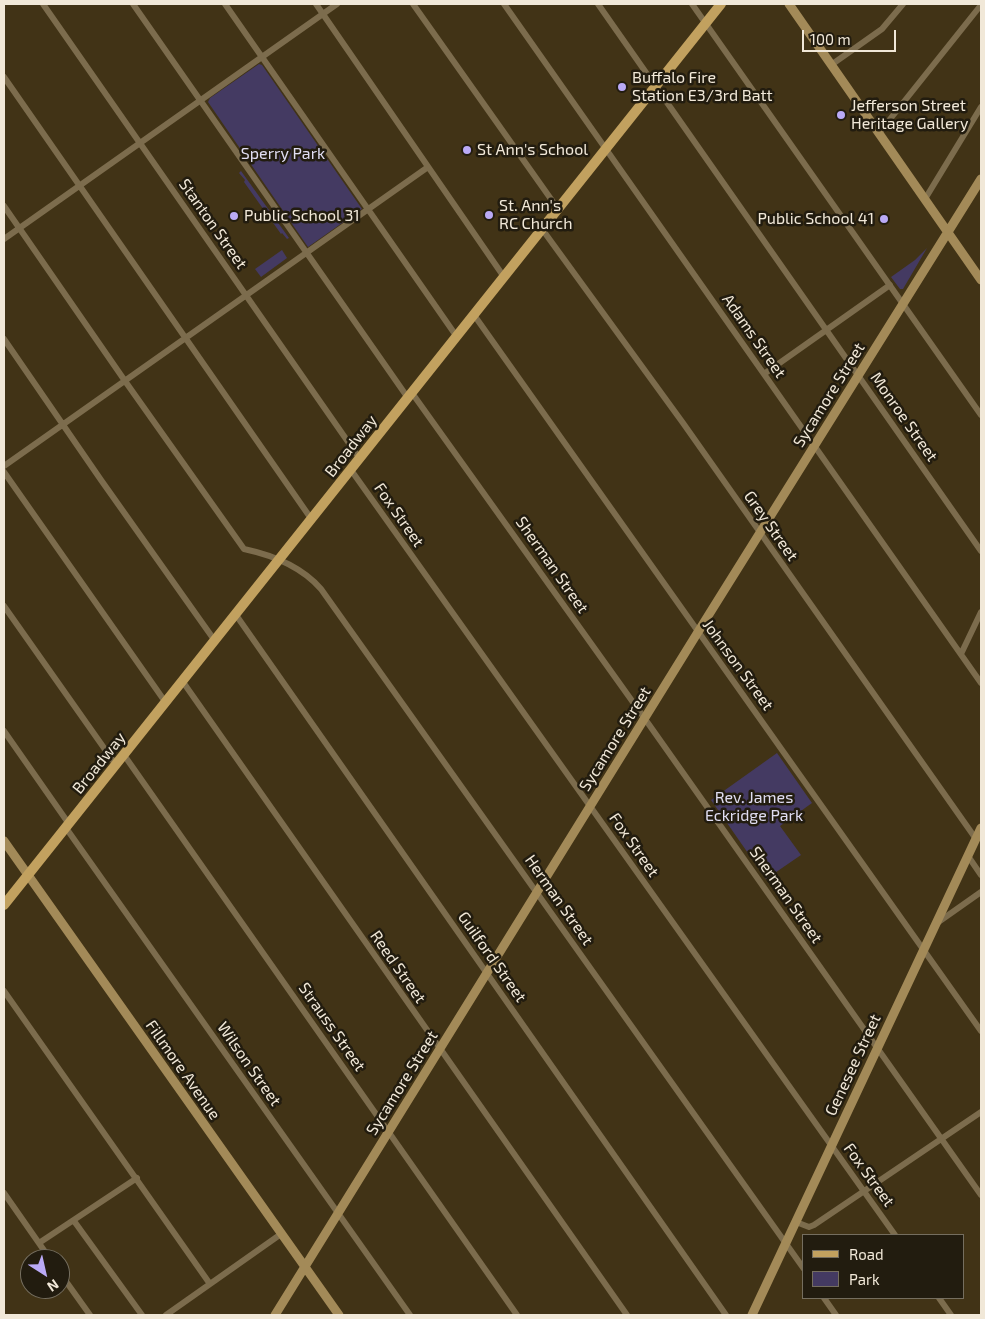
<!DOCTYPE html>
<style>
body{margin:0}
#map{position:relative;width:985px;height:1319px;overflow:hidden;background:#413316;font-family:"Exo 2",sans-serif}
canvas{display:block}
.frame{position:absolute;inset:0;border:5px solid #f1e8d8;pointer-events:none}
.legend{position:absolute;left:802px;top:1234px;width:162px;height:65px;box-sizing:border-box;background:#221c0f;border:1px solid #756e5f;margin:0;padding:6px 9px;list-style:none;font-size:15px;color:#f1e8d8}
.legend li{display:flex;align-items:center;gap:10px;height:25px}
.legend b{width:25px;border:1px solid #756e5f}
.north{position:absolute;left:20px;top:1249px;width:50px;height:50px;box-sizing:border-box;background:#221c0f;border:1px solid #756e5f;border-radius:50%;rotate:145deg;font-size:14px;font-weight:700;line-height:20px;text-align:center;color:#f1e8d8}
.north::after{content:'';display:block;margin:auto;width:18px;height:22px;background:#baaaf6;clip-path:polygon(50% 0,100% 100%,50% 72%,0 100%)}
.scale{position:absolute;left:802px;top:30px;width:94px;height:22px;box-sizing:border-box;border:2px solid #f1e8d8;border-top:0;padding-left:6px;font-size:15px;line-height:18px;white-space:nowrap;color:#f1e8d8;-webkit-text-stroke:4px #221c0f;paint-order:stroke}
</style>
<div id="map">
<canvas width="985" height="1319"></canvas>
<div class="frame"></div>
<ul class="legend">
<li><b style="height:6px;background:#c2a15f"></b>Road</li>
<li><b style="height:14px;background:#443a62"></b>Park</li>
</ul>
<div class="north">N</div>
<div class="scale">100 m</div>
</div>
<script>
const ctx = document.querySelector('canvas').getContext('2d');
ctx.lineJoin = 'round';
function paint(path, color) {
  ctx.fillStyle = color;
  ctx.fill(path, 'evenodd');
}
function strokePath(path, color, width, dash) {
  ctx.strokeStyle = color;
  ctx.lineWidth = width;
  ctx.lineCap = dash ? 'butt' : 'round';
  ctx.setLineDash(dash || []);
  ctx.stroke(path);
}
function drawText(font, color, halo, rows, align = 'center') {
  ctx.font = font + ' "Exo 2",sans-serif';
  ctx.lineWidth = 5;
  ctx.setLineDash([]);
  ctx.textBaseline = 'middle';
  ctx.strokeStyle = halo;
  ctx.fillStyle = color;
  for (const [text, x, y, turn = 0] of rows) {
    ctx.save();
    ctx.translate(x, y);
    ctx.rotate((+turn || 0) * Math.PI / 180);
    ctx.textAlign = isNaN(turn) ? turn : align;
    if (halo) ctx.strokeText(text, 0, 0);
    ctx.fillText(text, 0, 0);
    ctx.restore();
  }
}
paint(new Path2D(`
 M259,64l3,1 100,144 -54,38 -100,-145 2,-4z
 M241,171l48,67 -2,1 -5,-6 -1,1 -37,-52 1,-2 -6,-7z
 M927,248l-24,41h-3l-9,-12 24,-17z
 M282,250l5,8 -26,19 -6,-8z
 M777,753l35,50 -32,23 21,29 -35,24 -55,-79z`), '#443a62');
strokePath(new Path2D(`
 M43,4l317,455
 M133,4l275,394
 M225,4l232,333
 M316,4l188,273
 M413,4l145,205
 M504,4l477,679
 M598,4l383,547
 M692,4l289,411
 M831,65l51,-36 21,-25
 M4,77l308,443
 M879,133l102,-128
 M925,199l56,-92
 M4,206l121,175 119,168c28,6 58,18 77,40l483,680
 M542,229l141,194 293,416
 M4,239l333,-235
 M474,315l507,716
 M4,339l97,141 114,161
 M764,374l126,-89
 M412,393l238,333 331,469
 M4,466l424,-299
 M351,470l544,765
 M4,472l162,231
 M4,606l112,159
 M236,615l490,700
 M961,654l20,-42
 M183,682l444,633
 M4,731l65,93
 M124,755l393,560
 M66,828l344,487
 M968,856l13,19
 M937,923l44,-31
 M4,991l206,293
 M4,1193l46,66
 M74,1221l68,94
 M796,1222l13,5 5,-2 167,-113
 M39,1243l98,-65
 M60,1273l30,42
 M824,1298l12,17
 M939,1298l12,17
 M166,1315l115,-81`), '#7c6c4d', 6);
strokePath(new Path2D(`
 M789,4l192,276
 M4,841l335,474
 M275,1315l423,-683 283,-453
 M752,1315l229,-487`), '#a38a58', 9);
strokePath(new Path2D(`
 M4,905l717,-901`), '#c2a15f', 10);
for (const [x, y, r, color] of [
 [622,87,5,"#baaaf6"],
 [841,115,5,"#baaaf6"],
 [467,150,5,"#baaaf6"],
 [489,215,5,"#baaaf6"],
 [234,216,5,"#baaaf6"],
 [884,219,5,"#baaaf6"]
]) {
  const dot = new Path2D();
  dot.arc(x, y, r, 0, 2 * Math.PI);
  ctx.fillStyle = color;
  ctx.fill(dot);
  strokePath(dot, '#221c0f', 2);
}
drawText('16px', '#f1e8d8', '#221c0f', [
 ["Buffalo Fire",632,78],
 ["Station E3/3rd Batt",632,96],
 ["Jefferson Street",851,106],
 ["Heritage Gallery",851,124],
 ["St Ann's School",477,150],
 ["St. Ann's",499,206],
 ["RC Church",499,224],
 ["Public School 31",244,216],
 ["Public School 41",874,219,"right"]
], 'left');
drawText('16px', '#e0ddf1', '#221c0f', [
 ["Sperry Park",283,154],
 ["Rev. James",754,798],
 ["Eckridge Park",754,816]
]);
drawText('16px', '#f1e8d8', '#221c0f', [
 ["Stanton Street",213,224,55],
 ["Adams Street",754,336,55],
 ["Sycamore Street",829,395,-58],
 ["Monroe Street",904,417,55],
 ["Broadway",351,446,-52],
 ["Fox Street",399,515,55],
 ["Grey Street",771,526,55],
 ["Sherman Street",552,565,55],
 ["Johnson Street",738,665,54],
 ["Sycamore Street",615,739,-58],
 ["Broadway",99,763,-51],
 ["Fox Street",634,845,55],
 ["Sherman Street",786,895,55],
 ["Herman Street",559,900,55],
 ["Guilford Street",492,957,55],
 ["Reed Street",398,967,55],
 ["Strauss Street",332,1027,55],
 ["Wilson Street",249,1064,55],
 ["Genesee Street",853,1065,-65],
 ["Fillmore Avenue",183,1070,55],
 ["Sycamore Street",402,1083,-58],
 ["Fox Street",869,1175,54]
]);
</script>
